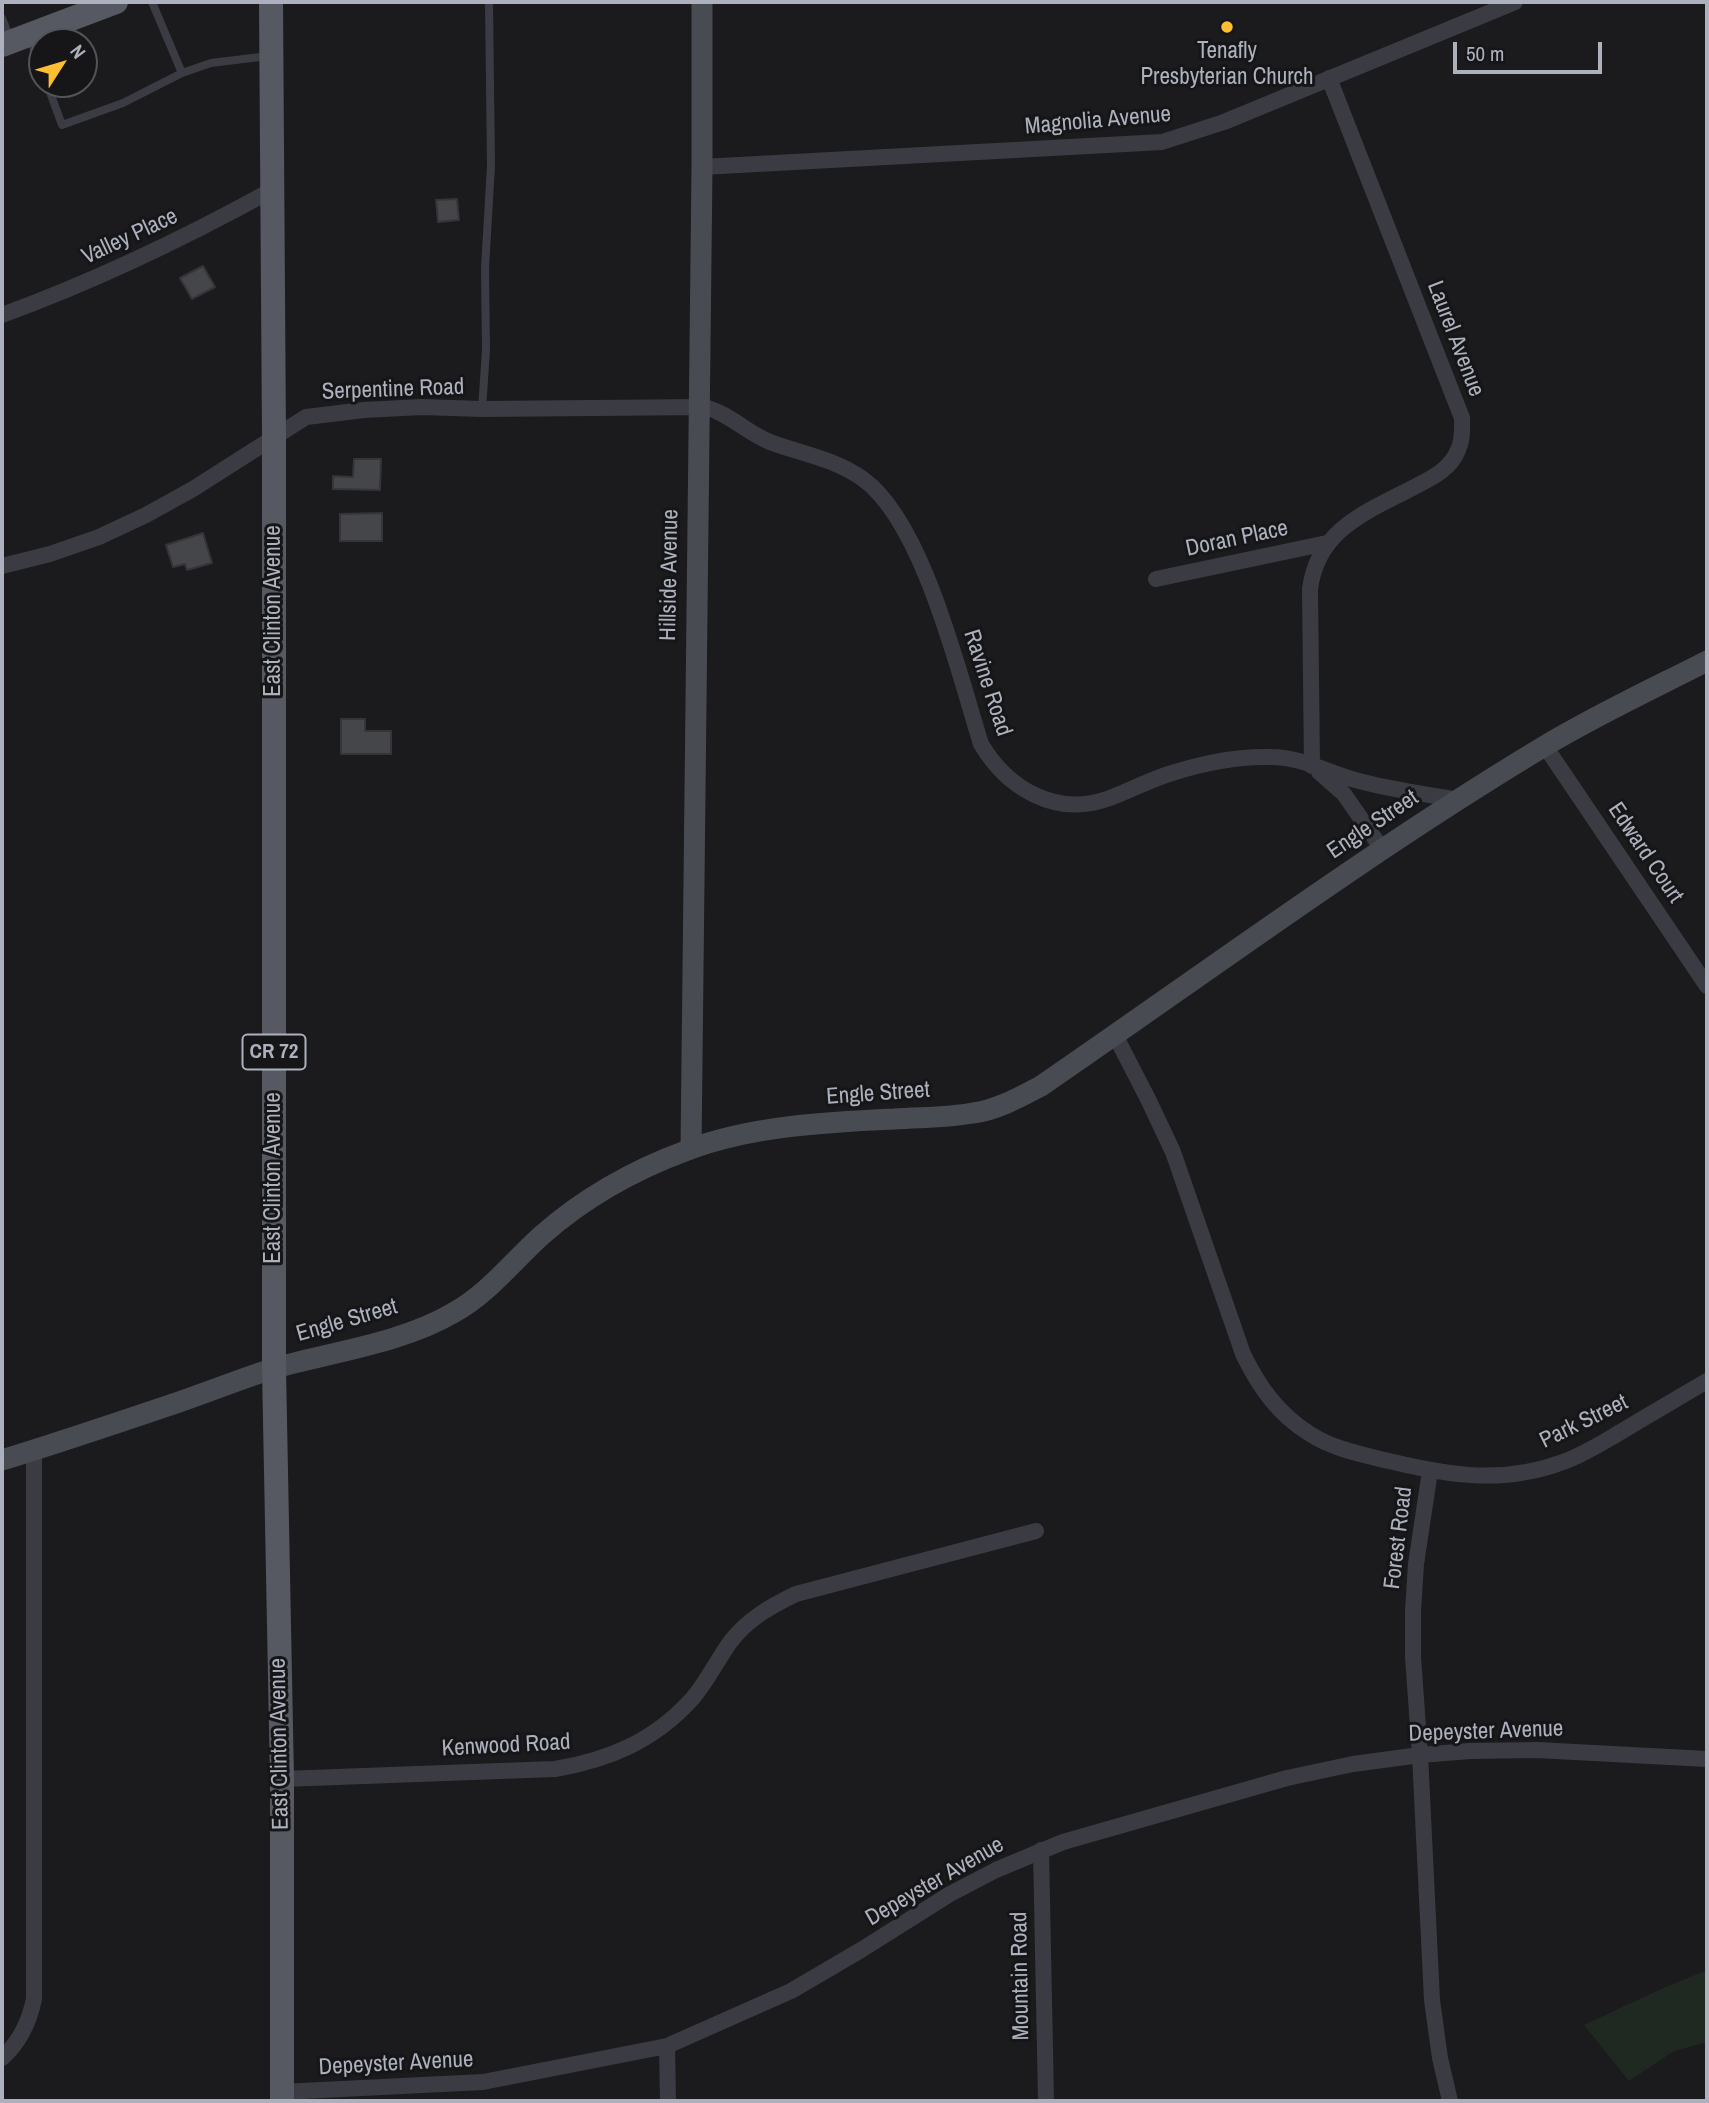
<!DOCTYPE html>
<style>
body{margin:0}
#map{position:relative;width:1709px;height:2103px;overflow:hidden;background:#1b1b1d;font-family:"Archivo Narrow",sans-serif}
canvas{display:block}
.frame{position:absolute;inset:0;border:4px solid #acb1bd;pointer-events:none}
.north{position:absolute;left:28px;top:28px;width:70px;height:70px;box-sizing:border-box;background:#161618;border:2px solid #52545a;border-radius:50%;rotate:53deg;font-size:19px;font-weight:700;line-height:28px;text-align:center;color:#acb1bd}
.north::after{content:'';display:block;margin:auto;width:24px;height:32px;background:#febe31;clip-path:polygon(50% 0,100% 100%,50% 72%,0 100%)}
.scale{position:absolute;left:1453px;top:42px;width:149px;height:32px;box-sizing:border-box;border:4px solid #acb1bd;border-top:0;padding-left:9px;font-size:21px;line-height:24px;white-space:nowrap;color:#acb1bd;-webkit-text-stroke:5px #161618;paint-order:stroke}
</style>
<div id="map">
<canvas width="1709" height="2103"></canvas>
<div class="frame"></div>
<div class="north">N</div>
<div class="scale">50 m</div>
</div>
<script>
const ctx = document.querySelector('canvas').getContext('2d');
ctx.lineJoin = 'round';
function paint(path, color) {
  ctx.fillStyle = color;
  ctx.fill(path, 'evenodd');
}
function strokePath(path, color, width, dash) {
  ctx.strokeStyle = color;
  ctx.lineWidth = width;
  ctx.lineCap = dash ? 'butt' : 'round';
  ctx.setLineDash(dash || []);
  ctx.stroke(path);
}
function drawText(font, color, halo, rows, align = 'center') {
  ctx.font = font + ' "Archivo Narrow",sans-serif';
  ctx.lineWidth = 6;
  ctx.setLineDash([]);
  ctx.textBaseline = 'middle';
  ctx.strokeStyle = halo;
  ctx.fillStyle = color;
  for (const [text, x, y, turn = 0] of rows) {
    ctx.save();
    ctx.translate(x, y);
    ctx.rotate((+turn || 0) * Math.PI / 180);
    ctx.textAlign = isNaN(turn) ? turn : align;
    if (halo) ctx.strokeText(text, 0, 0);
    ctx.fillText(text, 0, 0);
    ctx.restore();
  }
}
paint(new Path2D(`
 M1707,1970v72l-33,9 -45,30 -45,-56 75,-35z`), '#202921');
const building = new Path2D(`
 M457,199l2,21 -21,2 -2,-22z
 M203,266l12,21 -23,12 -12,-21z
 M354,459h27l-1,31 -47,-1v-13l20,1z
 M382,513v28h-42v-27z
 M203,533l9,30 -25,7 -2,-6 -12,3 -7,-22z
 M341,719h24v12h26v23h-50z`);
paint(building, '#45464a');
strokePath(building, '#353439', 2);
strokePath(new Path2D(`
 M2,18l8,20
 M30,38l12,32
 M182,73l29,-10 57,-7
 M47,84l15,41 61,-22 59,-30 -30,-71
 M482,409l4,-59 -1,-82 6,-102 -2,-164`), '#3b3c43', 8);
strokePath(new Path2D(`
 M702,167l460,-25 62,-20 291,-120
 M2,315c96,-35 181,-76 270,-125
 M2,566l48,-12 49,-17 47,-22 47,-26 113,-72 58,-7 58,-3 60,2 222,-2c25,6 43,26 66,35 32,12 65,17 93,37 60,43 96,195 118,265 26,44 74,73 126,55 22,-8 42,-19 65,-26 31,-10 67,-17 100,-16 30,0 59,17 87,24 33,9 67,13 100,19
 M1156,579l171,-36
 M1545,746l162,240
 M1312,766l-2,-177c8,-62 60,-78 108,-104 16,-8 33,-17 40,-35 5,-10 4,-21 4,-32l-133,-340
 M1319,772l25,22 38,55
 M1115,1035l33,64 25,53 70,202c16,33 35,60 67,80 22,14 46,19 70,25 64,15 119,27 183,3 22,-8 42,-21 61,-32 28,-17 56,-33 83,-49
 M1430,1471l-14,93 -3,47v46l7,98 12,245 8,58 10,43
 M282,1779l273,-10c54,-9 99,-28 137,-70 15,-17 25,-39 39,-58 17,-22 40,-35 65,-47l240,-63
 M1041,1850l5,251
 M667,2046l1,55
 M2,2058c18,-16 27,-35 32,-59v-549
 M282,2092l201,-10 184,-36 124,-55 70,-41 89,-56 46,-24 67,-28 224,-64 66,-14 67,-9 50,-4 67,-1 170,9`), '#3b3c43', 16);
strokePath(new Path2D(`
 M691,1148l11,-981v-165
 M2,1460c59,-18 118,-38 177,-58 32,-11 64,-24 96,-34 57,-16 127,-25 178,-55 35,-19 60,-52 89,-78 42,-37 94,-66 146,-85 62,-24 140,-28 206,-31 26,-2 53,-1 79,-6 24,-3 47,-16 68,-27 166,-114 329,-235 502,-339 53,-32 109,-58 164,-86`), '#494b53', 21);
strokePath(new Path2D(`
 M271,2l3,436v931l8,410v322
 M2,45l114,-43`), '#575962', 24);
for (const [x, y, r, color] of [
 [1227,27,7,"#febe31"]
]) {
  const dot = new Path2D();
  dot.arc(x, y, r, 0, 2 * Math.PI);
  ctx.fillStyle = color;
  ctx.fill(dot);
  strokePath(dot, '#161618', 2.5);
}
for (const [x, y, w] of [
 [274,1052,63]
]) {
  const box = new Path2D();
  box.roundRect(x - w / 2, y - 17.5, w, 35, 5);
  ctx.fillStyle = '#161618';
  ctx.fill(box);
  strokePath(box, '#acb1bd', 2);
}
drawText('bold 21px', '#acb1bd', null, [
 ["CR 72",274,1052]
]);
drawText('23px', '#acb1bd', '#161618', [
 ["Tenafly",1227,52],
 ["Presbyterian Church",1227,78]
]);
drawText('23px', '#acb1bd', '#161618', [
 ["Magnolia Avenue",1098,121,-5],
 ["Valley Place",130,237,-25],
 ["Laurel Avenue",1455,339,69],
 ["Serpentine Road",393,390,-2],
 ["Doran Place",1237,539,-12],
 ["Hillside Avenue",670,575,-89],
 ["East Clinton Avenue",274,611,-90],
 ["Ravine Road",987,683,72],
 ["Engle Street",1373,825,-34],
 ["Edward Court",1645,853,56],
 ["Engle Street",878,1094,-4],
 ["East Clinton Avenue",274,1178,-90],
 ["Engle Street",347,1321,-16],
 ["Park Street",1584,1422,-26],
 ["Forest Road",1399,1538,-83],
 ["Depeyster Avenue",1486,1732,-2],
 ["East Clinton Avenue",280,1744,-91],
 ["Kenwood Road",506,1746,-3],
 ["Depeyster Avenue",935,1882,-30],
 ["Mountain Road",1021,1976,-91],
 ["Depeyster Avenue",396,2064,-3]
]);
</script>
